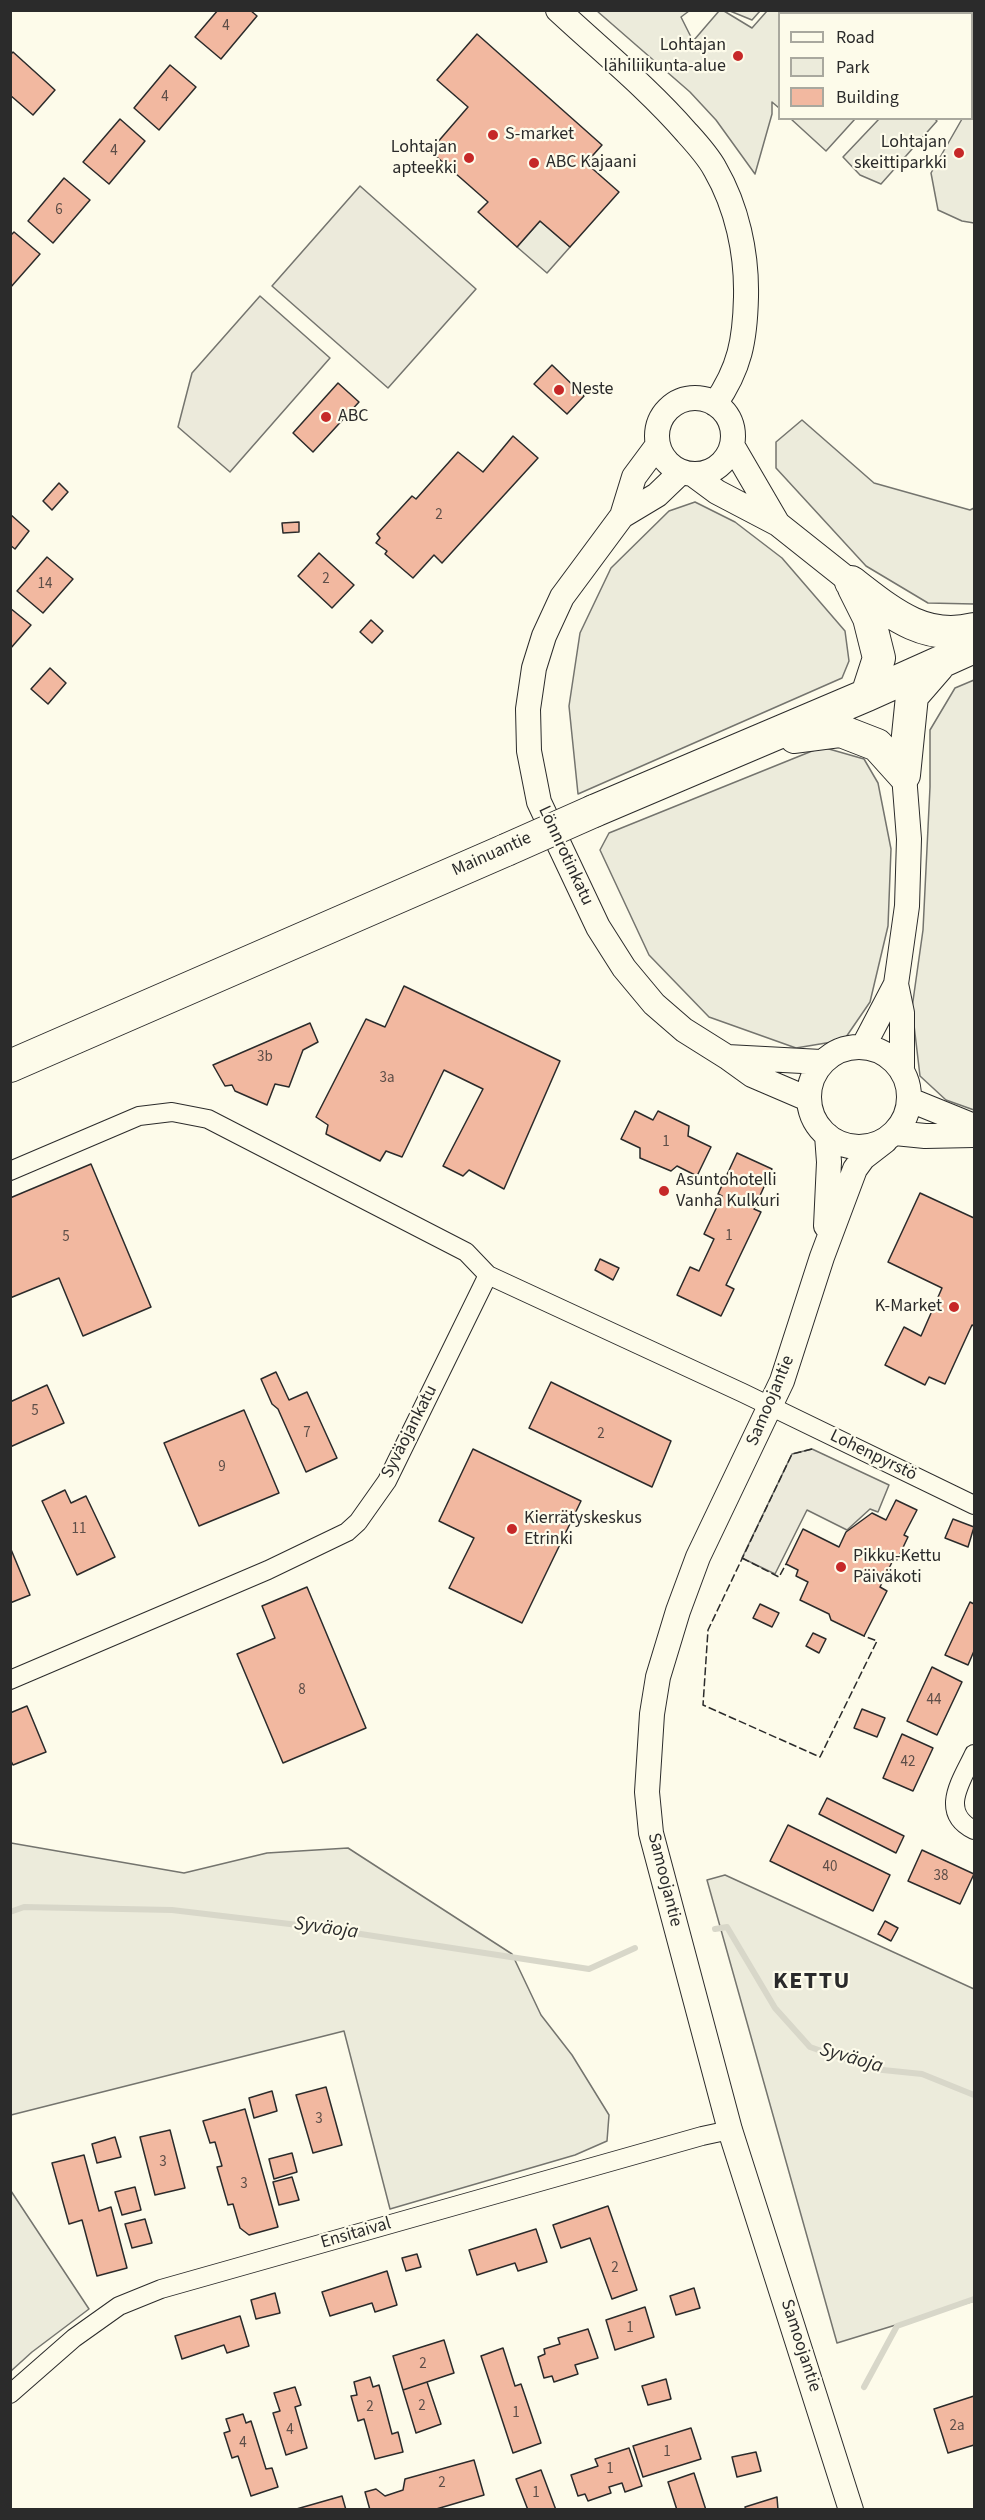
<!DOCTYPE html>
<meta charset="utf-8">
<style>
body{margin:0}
#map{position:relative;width:985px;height:2520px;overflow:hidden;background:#fdfbea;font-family:"Source Sans 3",sans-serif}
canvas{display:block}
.frame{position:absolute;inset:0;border:12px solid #2b2b2b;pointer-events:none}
.legend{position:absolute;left:778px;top:12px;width:195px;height:108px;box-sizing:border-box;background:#fdfbea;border:2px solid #a9a89e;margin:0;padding:8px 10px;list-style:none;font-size:18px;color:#2b2b2b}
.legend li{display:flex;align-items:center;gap:12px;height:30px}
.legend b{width:30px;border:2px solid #a9a89e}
</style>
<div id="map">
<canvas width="985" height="2520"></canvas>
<div class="frame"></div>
<ul class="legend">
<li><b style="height:8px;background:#fdfbea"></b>Road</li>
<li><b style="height:16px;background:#ecebdb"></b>Park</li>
<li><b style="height:16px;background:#f2b8a0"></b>Building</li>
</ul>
</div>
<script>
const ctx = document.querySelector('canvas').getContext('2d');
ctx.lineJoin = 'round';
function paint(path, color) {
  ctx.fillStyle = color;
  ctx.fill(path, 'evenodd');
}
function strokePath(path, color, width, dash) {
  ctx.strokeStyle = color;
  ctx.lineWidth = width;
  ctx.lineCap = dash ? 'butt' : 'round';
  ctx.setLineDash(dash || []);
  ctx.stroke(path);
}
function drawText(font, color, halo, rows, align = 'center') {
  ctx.font = font + ' "Source Sans 3",sans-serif';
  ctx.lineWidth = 4.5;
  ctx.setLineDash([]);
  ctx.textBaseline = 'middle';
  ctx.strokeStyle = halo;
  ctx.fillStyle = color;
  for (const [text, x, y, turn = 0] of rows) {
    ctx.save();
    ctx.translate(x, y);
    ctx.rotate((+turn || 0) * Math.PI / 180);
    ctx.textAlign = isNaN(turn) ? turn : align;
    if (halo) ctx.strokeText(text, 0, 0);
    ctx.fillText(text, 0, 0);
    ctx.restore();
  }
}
const green = new Path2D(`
 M597,11h92l-8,6 10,20 -3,10 31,-36h5l28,17 15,-17h182l-3,3h-166l-1,94 -7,-6v12l-17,60 -39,-54 -26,-28z
 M730,11h30l-8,9z
 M972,106h2v117l-12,-2 -24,-11 -7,-37 31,-54 10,-1z
 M791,119h64l-29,32z
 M935,119l2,2 -56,63 -21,-9 -17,-18 36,-38z
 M540,221l30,26 -23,26 -30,-26z
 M802,420l72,63 96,27 4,-2v96l-46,-1 -62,-37 -90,-98v-26z
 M695,502l40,20 47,36 63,73 4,30 -7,17 -264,116 -9,-88 11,-73 31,-65 58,-57z
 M974,680v430l-28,-10 -26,-24 -8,-68 11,-78 7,-143v-57l25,-42z
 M822,747l42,12 14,24 13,66 -3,77 -18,76 -26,38 -48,8 -87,-31 -60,-62 -49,-105 9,-17z
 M11,1843l173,30 83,-20 81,-5 164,106 29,61 31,40 37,60 -2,26 -32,14 -185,54 -46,-178 -333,84z
 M725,1875l249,114v312l-137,42 -130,-463z
 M11,2191l78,118 -57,43 -21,19z`);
paint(green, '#ecebdb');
strokePath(green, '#74746e', 1.5);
const parking = new Path2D(`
 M360,186l116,103 -88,99 -116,-102z
 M260,296l70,62 -100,114 -52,-45 14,-54z
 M812,1449l77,36 -11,27 -8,-3 -23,21 -40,-20 -32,64 -33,-16 50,-104z`);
paint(parking, '#eceadb');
strokePath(parking, '#74746e', 1.5);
strokePath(new Path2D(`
 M10,1912l14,-5 148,3 143,17 274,42 46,-21
 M715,1929l12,-2 48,81 35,39 63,22 49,5 52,21
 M864,2387l33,-61 77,-27`), '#d8d7c9', 6);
const building = new Path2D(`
 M218,10h32l7,6 -36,43 -26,-22z
 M477,34l125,111 -16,18 33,29 -49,55 -30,-26 -23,26 -39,-35 10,-10 -58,-51 38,-44 -31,-27z
 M13,52l42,38 -22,25 -23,-20v-40z
 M170,65l26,22 -37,43 -25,-22z
 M120,119l25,22 -36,43 -26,-22z
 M64,178l26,22 -37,43 -25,-22z
 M14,232l26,22 -30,34v-52z
 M552,365l32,31 -17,18 -33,-30z
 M338,383l21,19 -46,50 -20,-19z
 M513,436l25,22 -96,105 -8,-8 -21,23 -28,-24 2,-3 -11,-8 4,-5 -3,-4 35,-38 4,3 42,-47 25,20z
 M59,483l9,9 -16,18 -9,-9z
 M10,514l19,17 -14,18 -5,-4z
 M299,522v10l-16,1 -1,-10z
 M319,553l35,32 -22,23 -34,-32z
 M47,557l26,22 -30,34 -26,-22z
 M10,608l21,17 -21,24z
 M371,620l12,11 -11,12 -12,-11z
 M50,668l16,15 -18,21 -17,-15z
 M404,986l156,75 -56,128 -35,-19 -6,6 -20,-10 40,-77 -39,-19 -42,87 -16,-6 -6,10 -54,-27 2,-9 -12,-8 50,-98 19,8z
 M310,1023l8,19 -15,8 -14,37 -14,-3 -8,21 -32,-14 -3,-6 -7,1 -12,-21z
 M635,1111l18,9 5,-9 31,15 -1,10 23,11 -14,29 -20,-10 -6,5 -31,-13v-10l-19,-9z
 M737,1153l35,16 -18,40 7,3 -35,73 8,4 -13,27 -44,-21 13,-28 9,4 15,-32 -10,-5 18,-38 -4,-2z
 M91,1164l60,143 -68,29 -24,-58 -49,20v-100z
 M920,1193l54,25v108l-2,-1 -27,59 -16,-7 -4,8 -40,-20 19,-38 17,9 21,-48 -54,-26z
 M600,1259l19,9 -6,12 -18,-10z
 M276,1372l13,28 18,-8 30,66 -31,14 -28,-63 -6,-5 -11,-25z
 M551,1382l120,59 -19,46 -123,-59z
 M47,1385l17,38 -54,24v-45z
 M244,1410l35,83 -80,33 -35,-83z
 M473,1449l108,52 -59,122 -73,-35 25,-50 -35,-17z
 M65,1490l6,13 15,-7 29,61 -38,18 -35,-74z
 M896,1500l21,10 -13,25 4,2 -11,23 -3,-2 -14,29 7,4 -23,45 -33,-16 -2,-6 -29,-14 8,-18 -12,-6 2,-6 -12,-6 17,-35 36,18 7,-15 26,-19 14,7z
 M953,1519l21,8 -6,20 -23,-9z
 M10,1547l20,48 -20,8z
 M307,1587l59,141 -83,35 -46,-109 38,-16 -13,-32z
 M970,1602l4,2v47l-6,14 -23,-10z
 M760,1604l19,9 -7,14 -19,-9z
 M813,1633l13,6 -7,14 -13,-7z
 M932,1667l30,15 -25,53 -30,-14z
 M27,1706l19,46 -33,13 -3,-6v-46z
 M862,1709l23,9 -8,19 -23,-9z
 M902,1734l31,14 -20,43 -30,-13z
 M827,1798l77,38 -8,17 -77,-39z
 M788,1825l102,50 -17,36 -103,-50z
 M922,1850l52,24 -14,30 -52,-23z
 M885,1921l13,7 -7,13 -13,-7z
 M326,2087l16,58 -29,8 -17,-58z
 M272,2091l5,20 -23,7 -5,-20z
 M245,2109l33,118 -29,8 -9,-7 -7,-24 -5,1 -11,-38 5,-1 -7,-24 -5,1 -7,-22z
 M170,2130l15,58 -30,7 -15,-58z
 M115,2137l6,20 -24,6 -5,-19z
 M292,2153l5,19 -23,7 -5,-20z
 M84,2155l15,56 12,-4 16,61 -30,8 -15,-56 -13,4 -17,-61z
 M292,2177l7,23 -20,5 -6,-23z
 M135,2187l6,23 -19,5 -7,-23z
 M608,2206l29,84 -25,9 -22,-61 -29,10 -8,-23z
 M145,2219l7,24 -20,5 -7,-24z
 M536,2229l11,33 -29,9 -3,-8 -38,12 -8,-25z
 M417,2254l4,13 -15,4 -4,-13z
 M387,2271l10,34 -22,7 -3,-9 -42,13 -8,-24z
 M694,2288l6,20 -24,7 -6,-19z
 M275,2293l5,20 -24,6 -5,-19z
 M645,2307l9,30 -39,13 -9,-30z
 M240,2316l9,30 -22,7 -3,-8 -42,14 -7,-23z
 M588,2329l10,29 -23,7 3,9 -24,8 -2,-6 -8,2 -6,-21 7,-3 -1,-5 16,-5 -2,-6z
 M444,2340l10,33 -51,17 -10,-34z
 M503,2348l12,38 6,-2 20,59 -28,10 -32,-97z
 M370,2377l3,10 6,-2 13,49 6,-2 5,20 -28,7 -11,-40 -6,2 -7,-25 6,-1 -3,-13z
 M666,2379l5,20 -23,6 -6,-19z
 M427,2382l14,42 -25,9 -13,-43z
 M295,2387l6,18 -6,2 12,41 -21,7 -13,-42 7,-2 -6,-18z
 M974,2396v49l-26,8 -14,-44z
 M243,2414l3,9 5,-2 15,48 6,-1 6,19 -27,9 -13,-40 -6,2 -8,-25 6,-2 -4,-12z
 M691,2428l10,31 -58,18 -10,-31z
 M629,2448l13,38 -17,6 -3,-9 -13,4 2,6 -23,8 -3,-7 -7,2 -7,-21 27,-9 -3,-7z
 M756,2452l5,19 -24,6 -5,-20z
 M474,2460l10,35 -51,15h-63l-5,-18 11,-3 9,7 18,-6 2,-11z
 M541,2470l15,40h-28l-12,-31z
 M694,2473l12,37h-29l-9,-28z
 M342,2496l4,14h-53z
 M777,2497l1,13h-32l-1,-3z`);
paint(building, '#f2b8a0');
strokePath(building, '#2b2b2b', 1.5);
const minor = new Path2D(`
 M10,1171l129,-55 33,-4 36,7 258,133 22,23
 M10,1680l258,-110 79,-38 11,-10 29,-41 101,-206 255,118 231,112
 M974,1754c-12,26 -36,58 0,76
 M10,2394l64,-56 45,-32 42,-17 541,-153 28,-6`);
const tertiary = new Path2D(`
 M558,10c43,40 90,78 129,123 10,11 21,23 28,36 22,38 32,84 31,128 -1,43 -6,71 -31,107
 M657 436a38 38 0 1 1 76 0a38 38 0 1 1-76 0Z
 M732,445l46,79
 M657,446l-23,31 -12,39 -60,81 -18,39 -10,32 -6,41 1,42 10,51 59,125 26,41 30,36 30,26 43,27 25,18 56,24
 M694,475l23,17 61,32 73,58
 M622,516l35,-21 24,-23
 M809 1097a50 50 0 1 1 100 0a50 50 0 1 1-100 0Z
 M863,1047l33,-63
 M727,1057l94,5
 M902,1067v-54l-6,-29 11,-78 2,-67 -5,-64
 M910,1100l64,26
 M895,1133l30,3 49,-1
 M826,1226l3,-64 -2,-27
 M851,2510l-121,-380 -79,-297 -4,-41 5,-78 6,-37 20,-66 20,-54 84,-176 40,-124 33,-88 8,-11 22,-17`);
const trunk = new Path2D(`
 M851,582c38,29 72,60 123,47
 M854,588l15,30 10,40 -12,37
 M795,737l46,-6 36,14 27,30
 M904,775l8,-79 26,-30
 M594,811l273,-116 107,-48
 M10,1066l496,-216`);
strokePath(minor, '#2b2b2b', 20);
strokePath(tertiary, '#2b2b2b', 26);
strokePath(trunk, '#2b2b2b', 34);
strokePath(minor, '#fdfbea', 18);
strokePath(tertiary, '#fdfbea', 24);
strokePath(trunk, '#fdfbea', 32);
const trunkBridge = new Path2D(`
 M506,850l88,-39`);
strokePath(trunkBridge, '#2b2b2b', 34, []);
strokePath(trunkBridge, '#fdfbea', 32);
strokePath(new Path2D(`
 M812,1449l-20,5 -84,176 -5,75 117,52 57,-116 -13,-5
 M742,1558l37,19 7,-13`), '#2b2b2b', 1.5, [8, 3]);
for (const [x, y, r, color] of [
 [738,56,6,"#c62828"],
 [493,135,6,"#c62828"],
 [959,153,6,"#c62828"],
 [469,158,6,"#c62828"],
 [534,163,6,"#c62828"],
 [559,390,6,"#c62828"],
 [326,417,6,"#c62828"],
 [664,1191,6,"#c62828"],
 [954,1307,6,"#c62828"],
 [512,1529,6,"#c62828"],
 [841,1567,6,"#c62828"]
]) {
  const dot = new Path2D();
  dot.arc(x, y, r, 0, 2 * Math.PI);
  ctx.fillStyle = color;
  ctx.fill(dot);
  strokePath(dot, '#fdfbea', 2);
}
drawText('15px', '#5d4e48', null, [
 ["4",226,27],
 ["4",165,98],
 ["4",114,152],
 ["6",59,211],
 ["2",439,516],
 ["2",326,580],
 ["14",45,585],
 ["3b",265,1058],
 ["3a",387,1079],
 ["1",666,1143],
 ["1",729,1237],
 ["5",66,1238],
 ["5",35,1412],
 ["7",307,1434],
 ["2",601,1435],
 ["9",222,1468],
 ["11",79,1530],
 ["8",302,1691],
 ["44",934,1701],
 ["42",908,1763],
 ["40",830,1868],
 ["38",941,1877],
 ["3",319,2120],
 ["3",163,2163],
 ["3",244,2185],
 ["2",615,2269],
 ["1",630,2329],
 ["2",423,2365],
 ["2",422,2407],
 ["2",370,2408],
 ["1",516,2414],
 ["2a",957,2427],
 ["4",290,2431],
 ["4",243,2444],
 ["1",667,2453],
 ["1",610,2470],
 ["2",442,2484],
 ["1",536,2494]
]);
drawText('18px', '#2b2b2b', '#fdfbea', [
 ["Lohtajan",726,46,"right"],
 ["lähiliikunta-alue",726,67,"right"],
 ["S-market",505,135],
 ["Lohtajan",947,143,"right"],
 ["skeittiparkki",947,164,"right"],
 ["Lohtajan",457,148,"right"],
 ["apteekki",457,169,"right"],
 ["ABC Kajaani",546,163],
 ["Neste",571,390],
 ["ABC",338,417],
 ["Asuntohotelli",676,1181],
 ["Vanha Kulkuri",676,1202],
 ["K-Market",942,1307,"right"],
 ["Kierrätyskeskus",524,1519],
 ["Etrinki",524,1540],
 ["Pikku-Kettu",853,1557],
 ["Päiväkoti",853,1578]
], 'left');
drawText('18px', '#2b2b2b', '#fdfbea', [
 ["Mainuantie",492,855,-24],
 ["Lönnrotinkatu",565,856,65],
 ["Samoojantie",771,1401,-67],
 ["Syväojankatu",410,1432,-63],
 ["Lohenpyrstö",873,1456,26],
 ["Samoojantie",664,1880,76],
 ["Ensitaival",356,2234,-16],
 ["Samoojantie",800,2346,72]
]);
drawText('italic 20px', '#2b2b2b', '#fdfbea', [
 ["Syväoja",326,1929,8],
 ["Syväoja",851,2059,16]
]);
ctx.letterSpacing = '1.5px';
drawText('bold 24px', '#2b2b2b', '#fdfbea', [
 ["KETTU",812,1983]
]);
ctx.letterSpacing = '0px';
</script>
